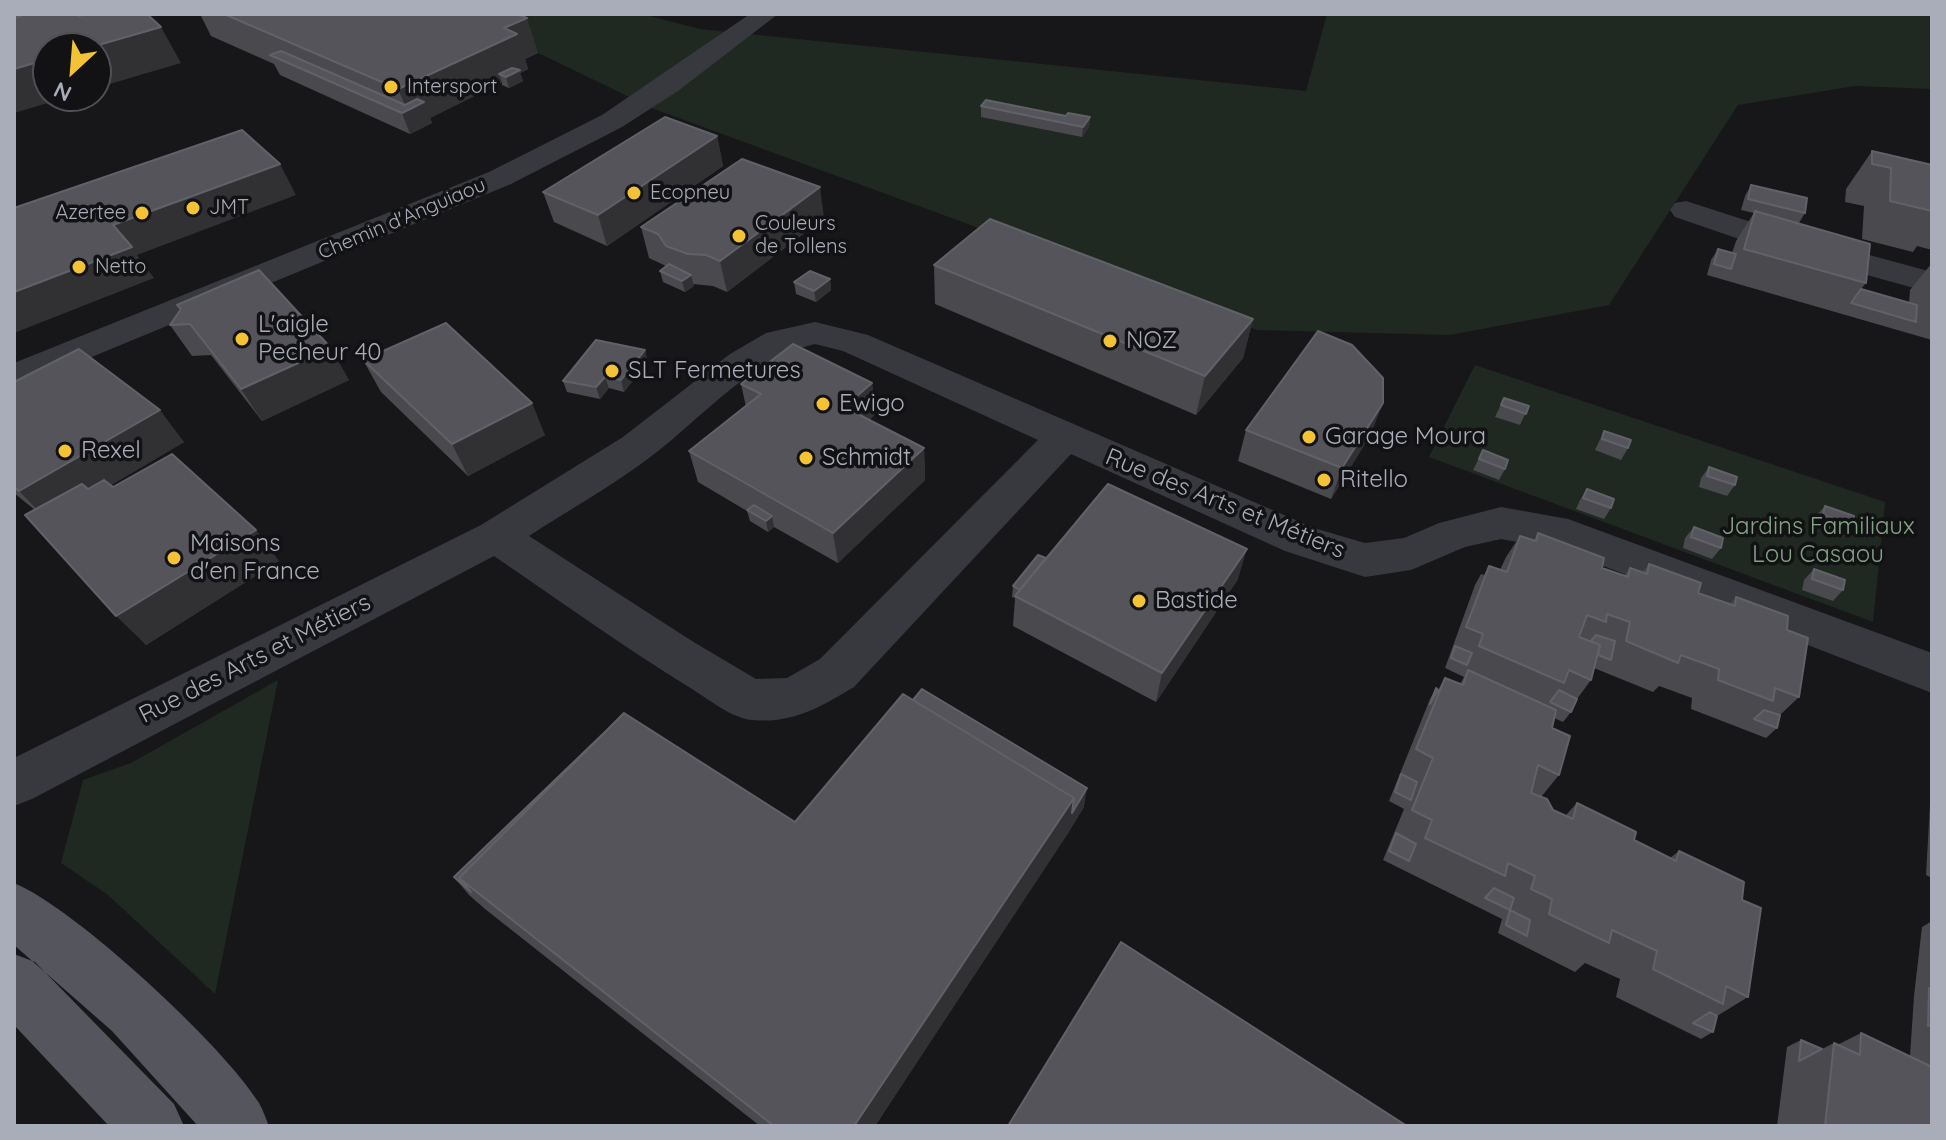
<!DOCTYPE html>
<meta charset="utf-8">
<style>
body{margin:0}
#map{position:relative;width:1946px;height:1140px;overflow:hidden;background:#171719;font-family:Quicksand,sans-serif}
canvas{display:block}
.frame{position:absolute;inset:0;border:16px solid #a9adb9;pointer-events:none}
.north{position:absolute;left:32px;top:32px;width:80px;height:80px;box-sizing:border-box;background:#121214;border:2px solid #4e5056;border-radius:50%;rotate:206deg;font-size:22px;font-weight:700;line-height:32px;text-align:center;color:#a9adb9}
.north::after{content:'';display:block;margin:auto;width:28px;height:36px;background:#f4c335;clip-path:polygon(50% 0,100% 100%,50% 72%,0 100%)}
</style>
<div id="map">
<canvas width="1946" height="1140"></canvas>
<div class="frame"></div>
<div class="north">N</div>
</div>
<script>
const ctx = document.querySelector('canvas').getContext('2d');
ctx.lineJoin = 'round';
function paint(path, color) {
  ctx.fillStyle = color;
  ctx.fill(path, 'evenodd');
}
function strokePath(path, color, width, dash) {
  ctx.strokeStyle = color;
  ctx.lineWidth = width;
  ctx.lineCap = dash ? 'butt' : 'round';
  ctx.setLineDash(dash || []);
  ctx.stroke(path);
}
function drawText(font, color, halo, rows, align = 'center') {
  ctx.font = font + ' Quicksand,sans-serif';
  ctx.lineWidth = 7;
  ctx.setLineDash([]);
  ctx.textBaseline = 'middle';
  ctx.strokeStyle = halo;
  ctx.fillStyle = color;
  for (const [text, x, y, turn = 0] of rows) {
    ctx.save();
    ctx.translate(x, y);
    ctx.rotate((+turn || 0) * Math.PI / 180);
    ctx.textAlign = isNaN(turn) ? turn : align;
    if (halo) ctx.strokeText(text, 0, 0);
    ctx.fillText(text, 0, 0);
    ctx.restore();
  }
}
paint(new Path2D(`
 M450,14h192l58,15 606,62 21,-77h605v75l-77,-3 -117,19 -129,200 -159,30 -193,-5 -603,-221 -182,-88z
 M1475,365l410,137 -12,120 -444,-165z
 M278,680l-63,314 -107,-99 -47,-32 22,-83 48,-17z`), '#1f2821');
paint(new Path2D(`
 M750,14h28l-100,77 -56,36 -111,57 -497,205v-26l475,-191 113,-57z
 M1686,201l84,27 162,44v21l-184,-51 -73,-25 -5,-7 5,-7z
 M815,322l53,13 446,193 51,15 39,-5 35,-15 62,-16 67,12 364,134v40l-370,-143 -61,-11 -36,8 -54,23 -46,7 -80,-26 -214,-97 -217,233c-33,20 -62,37 -102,33 -21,-2 -42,-20 -60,-31 -67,-41 -132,-88 -198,-133l-462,243 -18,7v-48l467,-233 142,-88 107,-83 36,-21zM815,344l28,7 195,89 -218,219 -33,19 -31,1 -64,-38 -163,-105c41,-27 85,-51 124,-81 51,-39 98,-96 162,-111z`), '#38393e');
paint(new Path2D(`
 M14,883c61,25 210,163 245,220 4,7 7,16 10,23h-71l-86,-95 -98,-86z
 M14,954l21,8 139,142 10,22h-75l-95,-101z`), '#54555d');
paint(new Path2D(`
 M200,14h316l22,39 -13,6 3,10 -8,4 3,8 -14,7 -7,-3v-3l-72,36 2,5 -22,11 -130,-59 -6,-11 -63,-28z
 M981,106l85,10 24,1 -1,10 -7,10 -101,-20z
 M717,136l6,30 -116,80 -53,-24 -11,-30z
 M1872,151l60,14v85l-15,-4 -4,6 -51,-13 2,-33 -19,-4 1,-13z
 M1751,185l54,28 -6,10 67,60 -5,6 48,14 1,-13 22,-27v77l-225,-65 4,-15 7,-11 14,4 4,-12 18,-28 -13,-3 4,-14z
 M824,218l-97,74 -14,-6 -20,-2 1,2 -9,6 -22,-10 -3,-11 6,-5 -17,-8 -8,-31z
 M934,265l319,54 -10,39 -47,57 -261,-111z
 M830,279l1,11 -15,12 -20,-8 -2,-12z
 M177,305l172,75 -87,41 -51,-66 -19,1 -22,-31 10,-15z
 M363,360l182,75 -77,41 -87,-84z
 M648,361l-24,31 -15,-4 -9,11 -33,-7 -4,-11z
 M14,382l170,60 -73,43 168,76 -133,84 -111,-135 -21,-17z
 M872,383l3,31 -6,6 55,28 1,32 -87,83 -64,-36 -6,5 -18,-11 -3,-10 -49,-29 -9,-31 57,-44 -5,-23z
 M1504,398l25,8 -9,19 -25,-8z
 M1246,430l125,4 -40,65 -93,-38z
 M1604,431l24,17 -7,12 -26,-10z
 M1483,450l22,19 -6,11 -26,-10z
 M1709,467l26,18 -8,11 -28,-9 2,-9z
 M1587,489l24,19 -7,11 -28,-10 4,-9z
 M1825,506l28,20 -10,11 -30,-11 2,-9z
 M1694,527l27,21 -9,11 -29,-11 2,-10z
 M1538,533l64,35 22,8 6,-8 13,4 6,-8 49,29 32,11 6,-7 51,33 12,67 -19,18 -3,13 -11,10 -75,-29 1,-11 -33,-12 -6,6 -59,-24 -3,12 -14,19 -6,13 -8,10 -9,-4 -2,10 7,47 -18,22 12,13 12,6 12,-13 57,37 36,18 9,-7 63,49 6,97 -31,19 -4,16 -12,7 -85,-42 4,-18 -35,-16 -10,9 -77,-39 4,-14 -119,-59 21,-51 -15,-8 41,-102 6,-11 2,2 7,-12 15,6 4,-7 -19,-9 30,-83 6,-11 3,1 5,-9 11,4 6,-13 14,-21 14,4z
 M1046,558l192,21 -82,123 -143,-76 2,-28 -3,-1 1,-11z
 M1814,569l29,21 -10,11 -31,-11 2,-10z
 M1932,769v109l-6,-3z
 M1084,807l-209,319h-115l-275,-217 -16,-14 -15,-18 341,-55z
 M1932,921v205h-155l10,-79 14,-7 21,9 12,-6 3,2 24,-12 49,23 4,-60 8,-69z`), '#49494e');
paint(new Path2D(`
 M527,18l11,35 -13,6 3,10 -8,4 3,8 -14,7 -3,-11 -7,-3 3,8 -72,36 2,5 -22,11 -8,-21 5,-3 -9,-21 106,-61z
 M161,27l20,36 -85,25v-40h-8z
 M48,59v37h23l-57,17v-44z
 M1090,117l-1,10 -7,10 1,-10z
 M717,136l6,30 -116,80 -9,-31z
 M280,164l16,31 -159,60 17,23 -140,55v-41l99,-67z
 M820,187l4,31 -97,74 -7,-31z
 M691,275l3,11 -9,6 -3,-11z
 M830,279l1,11 -15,12 -2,-11z
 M1253,319l-10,39 -47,57 9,-39z
 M331,348l18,32 -87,41 -21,-32z
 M645,350l3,11 -24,31 -3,-12z
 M605,377l4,11 -9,11 -4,-12z
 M872,383l3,31 -28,25 -3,-32z
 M532,403l13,32 -77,41 -16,-32z
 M1383,403l-12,31 -40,65 11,-31z
 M160,410l24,32 -135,80 -30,-31z
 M924,448l1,32 -87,83 -5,-30z
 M772,516l2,11 -6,5 -2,-11z
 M256,530l23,31 -133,84 -30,-29z
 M1247,549l-9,30 -82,123 6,-29z
 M1087,788l-3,19 -15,25 -194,294h-21l220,-328z`), '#313134');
const building = new Path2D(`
 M27,14h50l2,2 8,-2h60l14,13 -73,21h-40v11l-34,10v-51z
 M224,14h292l11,4 -23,10 13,6 -119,55z
 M281,51l124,54 12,-6 7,3 -22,11 -132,-58z
 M512,68l8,2 -14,7 -7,-3z
 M986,100l80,16 2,-3 22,4 -7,10 -102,-21z
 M665,117l52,19 -119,79 -55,-23z
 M242,130l38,34 -167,61 19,22 -118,45v-84z
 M1872,151l60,14v46l-42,-10 1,-33 -19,-4z
 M742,159l78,28 -100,74 -14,-6 -18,-1 -22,-8 -8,-12 -17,-7z
 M1751,185l56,13 -2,15 -57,-14z
 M1755,211l115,33 -4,39 -122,-34z
 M990,219l263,100 -48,57 -271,-111z
 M1718,249l18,5 -5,15 -17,-5z
 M669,264l22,11 -9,6 -22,-10z
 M259,270l72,78 -90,41 -51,-65 -20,1 11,-16 -4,-4z
 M810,271l20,8 -16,12 -20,-9z
 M1861,289l56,16 -1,17 -65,-19z
 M446,323l86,80 -80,41 -89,-84z
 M1318,331l34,14 31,33v25l-41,65 -96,-38z
 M596,340l49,10 -24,30 -16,-3 -9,10 -33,-6z
 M793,344l79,39 -28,24 80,41 -91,85 -144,-82 72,-57 -20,-10z
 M79,349l81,61 -141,81 -5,-4v-105z
 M1504,398l25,8 -3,8 -25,-9z
 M1604,431l27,9 -3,8 -26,-9z
 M1483,450l25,10 -3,9 -26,-10z
 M172,454l84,76 -140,86 -91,-101 57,-31 6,5 16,-9 9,7z
 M1709,467l28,10 -2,8 -28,-9z
 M1108,484l139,65 -85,124 -147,-77z
 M1587,489l27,10 -3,9 -28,-10z
 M754,505l18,11 -6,5 -19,-11z
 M1825,506l29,10 -1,10 -30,-11z
 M1694,527l29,11 -2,10 -30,-11z
 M1538,533l66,25 -2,10 26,9 2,-9 17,6 2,-10 52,19 -3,10 37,13 1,-9 52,19 -1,14 21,8 -9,59 -24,-9 -2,13 -55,-21 1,-11 -38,-14 -3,8 -52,-22 4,-19 -23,-8 -1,8 -19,-7 -8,22 21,8 -9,35 -22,-10 -5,13 -85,-37 4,-12 -17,-7 23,-61 18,6 13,-36 16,5z
 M1038,555l8,3 -26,32 -7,-4z
 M1814,569l31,11 -2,10 -31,-11z
 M1596,635l19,6 -4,19 -13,-5 2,-10 -9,-4z
 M1455,646l17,7 -5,12 -16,-7z
 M1468,670l88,40 -4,18 18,8 -11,39 -21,-10 -7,28 16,6 6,11 20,9 4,-16 59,29 -2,8 42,21 3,-10 65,31 -2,18 19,8 -13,89 -22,-11 -3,18 -70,-35 4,-18 -45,-21 -3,13 -60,-29 3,-15 -21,-10 4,-13 -27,-13 -3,13 -80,-38 7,-18 -20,-10 21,-52 -17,-9 29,-71 18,7z
 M1436,688l2,2 -8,14z
 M922,689l165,99 -15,25 2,-15 -161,-98z
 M1559,690l18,9 -6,13 -21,-10z
 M903,694l171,104 -220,328h-80l-315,-248 165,-165 171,109z
 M1764,710l16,5 -3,13 -23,-9z
 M606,731l-147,147 12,14 -17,-15z
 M1401,774l16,8 -6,18 -16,-8z
 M1396,833l20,11 -7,17 -20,-10z
 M1494,888l20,10 -4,12 -25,-12z
 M1510,910l20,10 -3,16 -21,-11z
 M1121,942l286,184h-399z
 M1929,988l3,2v34l-4,2z
 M1710,1012l7,4 -4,16 -20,-9z
 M1861,1033l71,34v59h-107l9,-83 26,12z
 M1801,1040l21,9 -23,12z`);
paint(building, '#54545a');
strokePath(building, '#616268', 2);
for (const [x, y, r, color] of [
 [391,87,8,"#f4c335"],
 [634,193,8,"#f4c335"],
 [193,208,8,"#f4c335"],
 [142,213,8,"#f4c335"],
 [739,236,8,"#f4c335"],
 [79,267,8,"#f4c335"],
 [242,339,8,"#f4c335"],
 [1110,341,8,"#f4c335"],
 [612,371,8,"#f4c335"],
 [823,404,8,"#f4c335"],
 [1309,437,8,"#f4c335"],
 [65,451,8,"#f4c335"],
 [806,458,8,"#f4c335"],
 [1324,480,8,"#f4c335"],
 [174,558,8,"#f4c335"],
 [1139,601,8,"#f4c335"]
]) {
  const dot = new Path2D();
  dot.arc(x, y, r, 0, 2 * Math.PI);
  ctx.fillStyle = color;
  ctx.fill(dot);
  strokePath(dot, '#121214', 3);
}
drawText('20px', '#a9adb9', '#121214', [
 ["Intersport",407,87],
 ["Ecopneu",650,193],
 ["JMT",209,208],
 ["Azertee",126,213,"right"],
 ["Couleurs",755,224],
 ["de Tollens",755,247],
 ["Netto",95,267]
], 'left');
drawText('20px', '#a9adb9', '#121214', [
 ["Chemin d'Anguiaou",402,219,-23]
]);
drawText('24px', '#a9adb9', '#121214', [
 ["L'aigle",258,325],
 ["Pecheur 40",258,353],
 ["NOZ",1126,341],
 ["SLT Fermetures",628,371],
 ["Ewigo",839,404],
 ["Garage Moura",1325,437],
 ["Rexel",81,451],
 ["Schmidt",822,458],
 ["Ritello",1340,480],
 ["Maisons",190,544],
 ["d'en France",190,572],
 ["Bastide",1155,601]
], 'left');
drawText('24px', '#a9adb9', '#121214', [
 ["Rue des Arts et Métiers",1225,504,22],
 ["Rue des Arts et Métiers",255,659,-27]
]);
drawText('24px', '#80a485', '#121214', [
 ["Jardins Familiaux",1818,527],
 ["Lou Casaou",1818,555]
]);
</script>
